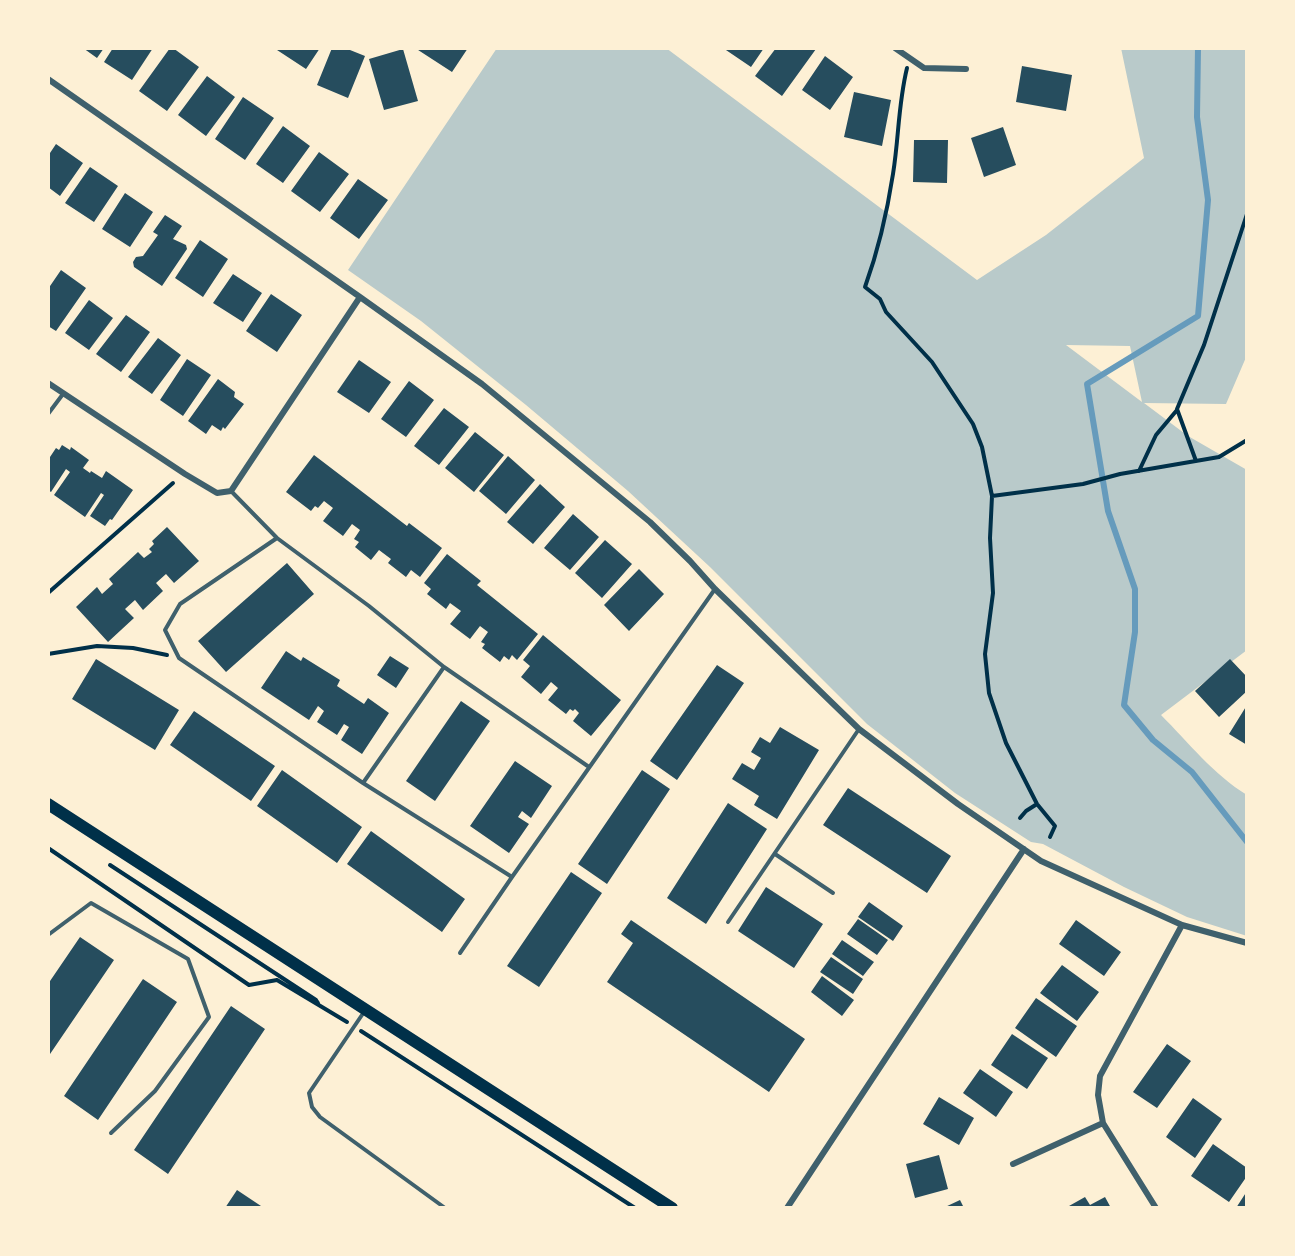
<!DOCTYPE html>
<style>
body{margin:0}
#map{position:relative;width:1295px;height:1256px;overflow:hidden;background:#fdf0d5;font-family:"Public Sans",sans-serif}
canvas{display:block}
.frame{position:absolute;inset:0;border:50px solid #fdf0d5;pointer-events:none}
</style>
<div id="map">
<canvas width="1295" height="1256"></canvas>
<div class="frame"></div>
</div>
<script>
const ctx = document.querySelector('canvas').getContext('2d');
ctx.lineJoin = 'round';
function paint(path, color) {
  ctx.fillStyle = color;
  ctx.fill(path, 'evenodd');
}
function strokePath(path, color, width, dash) {
  ctx.strokeStyle = color;
  ctx.lineWidth = width;
  ctx.lineCap = dash ? 'butt' : 'round';
  ctx.setLineDash(dash || []);
  ctx.stroke(path);
}
paint(new Path2D(`
 M497,48h169l311,232 69,-45 98,-77 -23,-110h126v307l-21,49 -82,-1 44,33 59,34v180l-86,65c27,27 53,60 86,80v141l-60,-19 -63,-30 -81,-43 -12,-2 -76,-49 -88,-69 -157,-157 -82,-76 -102,-86 -105,-84 -73,-51zM1066,345l64,1 12,56z`), '#b9caca');
strokePath(new Path2D(`
 M1198,48l-1,69 11,83 -10,116 -111,68 21,127 27,78v43l-11,73 29,35 39,32 55,70`), '#669bbc', 6);
paint(new Path2D(`
 M83,48h21l-7,10z
 M113,48h40l-21,32 -28,-18z
 M170,48h3l26,19 -32,44 -28,-20z
 M278,48h42l-14,21 -29,-19z
 M332,48h13l20,8 -17,42 -31,-13z
 M415,48h53l-16,24z
 M723,48h41l-13,19z
 M776,48l40,1 -34,47 -27,-20z
 M403,49l15,52 -34,9 -15,-51z
 M825,56l28,21 -23,33 -28,-20z
 M1022,66l50,9 -6,36 -50,-9z
 M207,76l28,21 -29,39 -28,-21z
 M854,92l37,8 -9,46 -38,-9z
 M243,97l31,21 -29,42 -30,-21z
 M283,126l27,20 -27,37 -27,-19z
 M1003,127l13,38 -32,12 -13,-39z
 M914,140h34l-1,43 -34,-1z
 M56,144l27,19 -23,33 -12,-9v-31z
 M319,152l30,22 -29,38 -29,-21z
 M90,167l28,19 -24,36 -29,-19z
 M358,179l30,21 -29,39 -29,-21z
 M125,193l28,19 -23,35 -28,-18z
 M165,215l17,11 -9,13 13,6 1,4 -25,37 -28,-19 -1,-5 3,-5 7,-1 15,-21 -5,-3z
 M200,240l28,19 -25,38 -28,-19z
 M61,270l25,18 -30,43 -8,-5v-37z
 M233,274l29,19 -19,29 -30,-19z
 M271,294l31,21 -25,37 -31,-21z
 M89,300l24,18 -24,32 -24,-17z
 M126,315l24,17 -29,40 -25,-18z
 M158,338l23,17 -29,39 -24,-17z
 M187,359l24,16 -28,41 -23,-16z
 M359,360l32,22 -22,31 -32,-21z
 M218,379l17,13 -1,5 10,7 -19,25 -2,-2 -2,4 -9,-6 -6,9 -18,-13z
 M409,381l25,19 -28,37 -25,-18z
 M444,408l25,19 -30,38 -25,-19z
 M475,432l29,23 -30,37 -29,-24z
 M62,445l8,5 1,-3 18,13 -6,8 7,5 1,-2 11,7 4,-7 27,19 -21,30 -2,-1 -5,7 -15,-10 14,-21 -3,-2 -16,24 -31,-22 16,-23 -4,-3 -15,23 -3,-2v-30l8,-12 3,2z
 M314,455l93,71 2,-3 33,25 -22,29 -9,-7 -5,7 -18,-14 3,-4 -12,-9 -8,10 -16,-13 4,-5 -5,-3 6,-9 -8,-6 -9,12 -20,-15 10,-13 -9,-7 -6,7 -3,-2 -4,5 -25,-19z
 M508,456l27,24 -29,34 -27,-23z
 M540,484l25,23 -32,37 -26,-22z
 M573,514l26,23 -29,33 -26,-22z
 M167,527l32,34 -25,22 -8,-9 -10,9 7,8 -20,19 -8,-10 -10,9 9,9 -26,24 -32,-35 21,-20 5,7 11,-10 -4,-5 29,-27 6,6 8,-6 -3,-3 5,-5 -2,-3z
 M605,540l27,24 -30,34 -27,-25z
 M447,554l34,27 -4,4 61,49 -21,26 -5,-5 -3,5 -5,-4 -4,6 -18,-14 3,-4 -4,-2 7,-10 -8,-6 -10,13 -20,-15 11,-13 -11,-8 -4,6 -19,-15 4,-5 -7,-6z
 M287,563l27,31 -88,78 -28,-31z
 M639,569l25,25 -35,37 -25,-26z
 M543,635l78,65 -30,36 -18,-15 6,-8 -4,-4 -2,2 -3,-2 -4,5 -18,-14 10,-12 -7,-6 -10,12 -20,-17 9,-11 -7,-6z
 M286,651l15,10 2,-4 37,23 -3,6 27,18 4,-6 21,15 -27,41 -21,-14 8,-13 -5,-3 -7,11 -20,-13 7,-11 -6,-5 -9,14 -48,-32z
 M390,656l19,12 -13,20 -19,-13z
 M96,659l83,51 -24,40 -83,-51z
 M1230,659l17,18v14l-28,26 -24,-26z
 M717,665l27,18 -67,97 -27,-19z
 M461,701l29,20 -55,80 -29,-20z
 M1247,705v40l-18,-11z
 M194,711l81,55 -24,35 -81,-56z
 M780,727l39,23 -42,69 -23,-14 5,-9 -27,-17 10,-16 12,7 7,-12 -10,-6 9,-15 10,6z
 M515,761l37,25 -21,32 -9,-7 -4,6 11,7 -20,29 -39,-27z
 M282,770l80,57 -25,36 -80,-57z
 M642,770l28,19 -63,95 -29,-20z
 M848,788l103,68 -24,37 -104,-68z
 M728,803l39,26 -61,95 -39,-26z
 M371,831l94,68 -23,33 -95,-68z
 M571,872l31,21 -63,94 -32,-21z
 M766,887l57,37 -29,44 -56,-37z
 M869,902l34,24 -10,15 -35,-24z
 M858,919l30,21 -11,15 -30,-21z
 M631,920l174,119 -36,53 -162,-110 26,-39 -12,-9z
 M1076,920l45,32 -17,24 -45,-32z
 M80,937l34,23 -66,97v-73z
 M842,940l32,22 -11,14 -31,-22z
 M831,957l32,22 -10,15 -33,-22z
 M1062,965l37,27 -22,29 -37,-28z
 M822,976l32,24 -12,16 -31,-24z
 M143,979l34,23 -79,118 -34,-24z
 M1036,998l41,28 -21,31 -41,-29z
 M231,1006l34,23 -97,145 -34,-24z
 M1012,1034l36,24 -21,31 -36,-24z
 M1167,1044l24,17 -34,47 -24,-16z
 M980,1069l33,23 -17,25 -33,-24z
 M939,1097l35,21 -15,27 -36,-21z
 M1193,1098l29,21 -27,39 -29,-21z
 M1213,1144l34,24v8l-18,26 -38,-26z
 M939,1155l9,34 -33,9 -9,-34z
 M237,1190l27,18h-39z
 M1247,1191v17h-11z
 M1085,1197l5,8 15,-8 6,11h-42v-2z
 M960,1200l4,8h-21z`), '#264d5e');
strokePath(new Path2D(`
 M907,68c-9,37 -8,69 -14,106 -6,39 -15,77 -28,113l15,12 6,13 46,50 41,62 9,23 10,49 -2,42 3,55 -8,61 4,39 17,50 31,61 18,22 -5,11
 M1196,461l-19,-52 27,-64 43,-131
 M1139,471l17,-36 21,-25
 M992,496l91,-12 37,-10 99,-17 28,-17
 M48,593l125,-110
 M48,654l49,-8 36,2 34,7
 M1020,818l6,-7 11,-7
 M48,848l201,137 28,-5 70,42
 M110,865l206,135 2,3
 M361,1031l274,177`), '#003049', 4);
strokePath(new Path2D(`
 M48,414l15,-20
 M231,491l46,47 92,68 75,61 145,100
 M277,538l-97,66 -15,26 14,28 184,125 149,94
 M363,783l81,-116
 M775,854l58,39
 M728,922l131,-193
 M48,935l43,-32 97,56 21,58 -54,74 -44,42
 M460,953l52,-76 203,-288
 M364,1012l-55,81 3,14 8,10 125,91`), '#3f606c', 4);
strokePath(new Path2D(`
 M895,48l29,20 42,1
 M48,79l312,218 122,87 168,138 40,39 25,28 144,140 99,75 83,57 141,64 65,18
 M48,383l137,91 32,19 14,-2 129,-194
 M1013,1164l90,-41
 M787,1208l237,-359
 M1156,1208l-53,-85 -5,-28 2,-19 82,-151`), '#3f606c', 6);
strokePath(new Path2D(`
 M48,804l624,404`), '#003049', 12);
</script>
